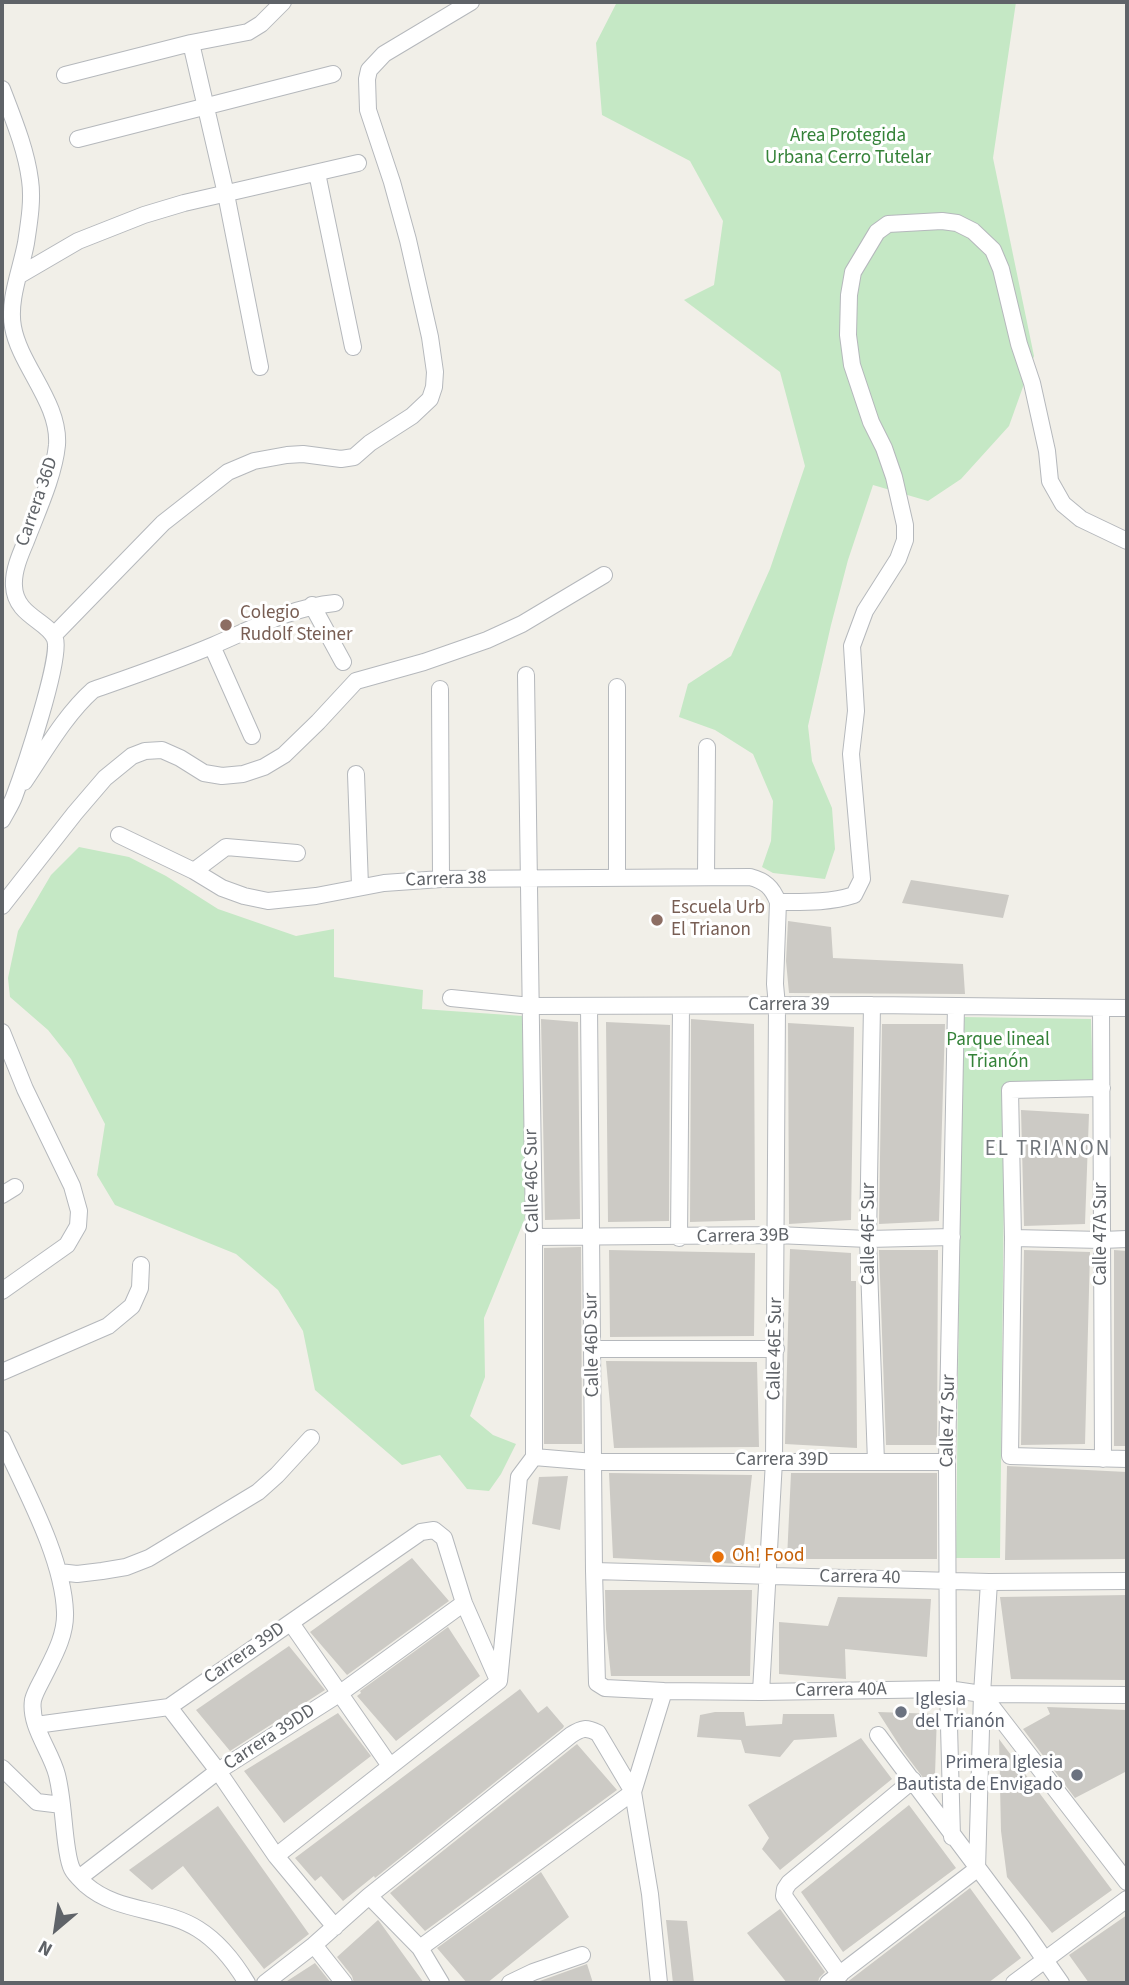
<!DOCTYPE html>
<meta charset="utf-8">
<style>
body{margin:0}
#map{position:relative;width:1129px;height:1985px;overflow:hidden;background:#f1efe8;font-family:"Source Sans 3",sans-serif}
canvas{display:block}
.frame{position:absolute;inset:0;border:4px solid #5f6368;pointer-events:none}
.north{position:absolute;left:21px;top:1894px;width:70px;height:70px;-webkit-text-stroke:5px #fff;paint-order:stroke;rotate:209deg;font-size:19px;font-weight:700;line-height:28px;text-align:center;color:#5f6368}
.north::after{content:'';display:block;margin:auto;width:24px;height:32px;background:#5f6368;clip-path:polygon(50% 0,100% 100%,50% 72%,0 100%)}
</style>
<div id="map">
<canvas width="1129" height="1985"></canvas>
<div class="frame"></div>
<div class="north">N</div>
</div>
<script>
const ctx = document.querySelector('canvas').getContext('2d');
ctx.lineJoin = 'round';
function paint(path, color) {
  ctx.fillStyle = color;
  ctx.fill(path, 'evenodd');
}
function strokePath(path, color, width, dash) {
  ctx.strokeStyle = color;
  ctx.lineWidth = width;
  ctx.lineCap = dash ? 'butt' : 'round';
  ctx.setLineDash(dash || []);
  ctx.stroke(path);
}
function drawText(font, color, halo, rows, align = 'center') {
  ctx.font = font + ' "Source Sans 3",sans-serif';
  ctx.lineWidth = 6;
  ctx.setLineDash([]);
  ctx.textBaseline = 'middle';
  ctx.strokeStyle = halo;
  ctx.fillStyle = color;
  for (const [text, x, y, turn = 0] of rows) {
    ctx.save();
    ctx.translate(x, y);
    ctx.rotate((+turn || 0) * Math.PI / 180);
    ctx.textAlign = isNaN(turn) ? turn : align;
    if (halo) ctx.strokeText(text, 0, 0);
    ctx.fillText(text, 0, 0);
    ctx.restore();
  }
}
paint(new Path2D(`
 M617,2h399l-23,156 41,198 -25,70 -48,53 -33,22 -55,-16 -25,75 -17,65 -23,101 4,35 20,47 3,41 -10,30 -52,-6 -11,-6 9,-26 2,-40 -20,-47 -38,-24 -36,-13 9,-33 43,-28 39,-87 35,-103 -25,-94 -96,-72 30,-15 9,-64 -33,-60 -88,-46 -6,-72z
 M79,847l50,10 37,19 52,33 78,27 38,-7v48l89,13 -1,19 101,7 2,202 -41,100 1,59 -15,39 23,19 23,9 -15,30 -12,17 -22,-2 -27,-34 -38,10 -87,-75 -12,-59 -25,-41 -42,-36 -121,-49 -18,-30 8,-51 -34,-65 -23,-29 -38,-33 -2,-19 10,-47 33,-56z
 M962,1017l129,2 2,65 -88,2 -5,472h-44z`), '#c5e8c5');
paint(new Path2D(`
 M911,880l98,15 -6,23 -101,-15z
 M788,921l43,6 2,31 130,6 2,30 -176,-1 -3,-32z
 M541,1019l37,3 2,197 -35,1z
 M691,1019l63,5 1,196 -65,2z
 M606,1022l64,3 -1,196 -61,1z
 M788,1023l66,4 -3,193 -62,4z
 M882,1024h63l-6,197 -60,3z
 M1021,1110l68,4 -4,110 -61,2z
 M581,1247l1,197h-38v-196z
 M790,1249l61,4v28h5l1,167 -72,-4z
 M609,1250l146,3 -1,83 -144,1z
 M879,1250h59l-1,195h-51z
 M1024,1250l66,2 -5,192 -64,1z
 M1114,1250l13,1v195h-13z
 M606,1361l151,1 2,85 -145,1z
 M1007,1466l120,6v87l-122,1z
 M609,1473l143,2 -10,89 -129,-6z
 M791,1473h146v86h-150z
 M568,1476l-8,54 -28,-6 7,-47z
 M412,1558l37,43 -102,74 -37,-43z
 M605,1590h147l-2,86h-139l-5,-47z
 M1127,1595v85l-116,-1 -11,-82z
 M838,1597l93,2 -4,58 -82,-8 1,30 -67,-5v-52l49,4z
 M448,1627l32,49 -84,65 -39,-45 4,-3 -1,-2z
 M289,1646l36,44 -95,61 -34,-41z
 M520,1689l18,24 9,-7 17,20 -1,2 -188,150 -1,-2 -31,25 -22,-25 -6,5 -20,-23z
 M1047,1707l80,3v61l-52,27 -52,-69 27,-15z
 M715,1712h29l2,14 36,-2 1,-10h51l3,23 -43,3 -14,17 -35,-4 -4,-13 -44,-3 3,-22z
 M878,1712l59,2 -2,61 -11,4 -21,-28z
 M338,1713l33,43 -87,67 -40,-52z
 M861,1738l31,41 -112,91 -18,-21 7,-11 -21,-33z
 M999,1739l113,151 -60,43 -45,-56 -6,-46z
 M577,1744l40,46 -192,141 -35,-38z
 M909,1805l47,63 -113,84 -42,-60z
 M218,1806l91,128 -45,35 -81,-103 -31,24 -23,-20z
 M541,1872l28,45 -82,66h-20l-30,-35z
 M970,1888l51,70 -33,25h-142z
 M780,1909l45,63 -6,6 -1,5h-31l-40,-50z
 M1127,1915v68h-38l-20,-28z
 M378,1920l1,1 45,62h-70l-2,-7 -15,-19z
 M666,1920l21,1 7,62h-21z
 M315,1963l16,20h-47z
 M587,1964l6,19h-57l1,-1z`), '#cccac5');
const minor = new Path2D(`
 M191,43l35,151 34,173
 M65,75l126,-32 57,-11 13,-8 22,-22
 M2,89c11,29 24,60 28,91 3,20 -1,43 -4,63 -5,27 -18,57 -13,84 7,39 47,76 44,118 -3,31 -20,67 -31,96 -6,14 -13,30 -12,45 1,30 35,35 41,53 7,19 -32,134 -41,158 -3,8 -8,15 -12,23
 M78,139l255,-65
 M317,173l36,174
 M18,276l60,-35 66,-26 40,-12 174,-40
 M312,605l31,57
 M54,635l109,-112 65,-51 26,-11 33,-6 16,-1 38,5 13,-2 16,-14 42,-27 18,-17 4,-12 1,-15 -5,-35 -22,-97 -16,-58 -24,-72 -1,-31 2,-9 15,-16 87,-52
 M212,646l40,90
 M617,687v190
 M440,689l1,190
 M356,774l4,112
 M24,782c21,-31 41,-67 69,-92 40,-14 81,-28 121,-45 40,-17 78,-38 121,-42
 M119,835l75,36 28,17 22,8 24,5 48,-5 68,-13 57,-4 309,-2c15,4 22,10 28,25l-3,82 2,22 -3,455 -13,231
 M194,871l32,-24 71,6
 M706,877l1,-130
 M778,902c26,0 51,1 76,-7l8,-16 -11,-125 5,-43 -4,-65 13,-35 33,-52 7,-19v-15l-11,-48 -10,-29 -13,-26 -19,-57 -4,-30 1,-40 4,-23 24,-40 11,-8 54,-3 15,2 16,8 20,19 8,19 18,75 13,39 15,68 3,30 13,23 18,15 46,22
 M2,906l73,-93 30,-35 27,-22 13,-5 17,-1 18,8 24,15 18,3 21,-2 21,-7 20,-12 34,-33 38,-41 68,-19 63,-22 35,-16 82,-49
 M451,998l80,8 341,-1 255,3
 M872,1005l-4,234 8,223
 M589,1006l5,565 3,112 8,5 59,3 97,1 187,-3 34,5 145,1
 M1101,1008l2,451
 M2,1032l23,57 47,97 7,25 -1,15 -11,19 -65,46
 M1102,1088l-92,2 3,148 -3,218 117,3
 M2,1195l13,-8
 M534,1237l243,-2 91,4 84,-2
 M679,1238l2,-232
 M1013,1238l89,2 25,-1
 M593,1349h183
 M2,1372l106,-46 24,-20 8,-18 1,-23
 M2,1439c22,49 61,118 63,173 1,23 -11,44 -21,64 -4,8 -9,16 -11,24 -4,26 18,51 24,75 6,24 6,49 10,74 1,6 2,14 5,20 3,6 9,11 14,16 32,28 77,22 112,44 21,13 37,34 49,54
 M534,1457l60,5h353
 M594,1571l395,11 138,-1
 M59,1572l18,2 25,-3 24,-4 23,-9 109,-66 19,-17 34,-37
 M291,1623l99,143
 M499,1681l20,-204 15,-20v-220l-8,-562
 M982,1694l145,188
 M169,1707l49,64 58,85 59,71
 M36,1725l133,-18 252,-175 13,-2 10,8 20,65 33,75
 M878,1735l144,192 39,56
 M2,1768l35,34 25,3
 M952,1837l-4,-148 -1,-227 9,-456
 M276,1856l223,-175
 M977,1869l5,-175 7,-112
 M79,1878l139,-107 121,-77 125,-91
 M369,1896l51,52 21,35
 M314,1945l30,38
 M840,1975l-56,-79 1,-7 4,-6 124,-103
 M265,1983l49,-38 55,-49 202,-161c11,-7 15,-8 27,-2l35,59 -213,156
 M510,1983l23,-11 49,-17
 M659,1983l-9,-89 -17,-102 31,-101
 M828,1983l149,-114
 M1014,1983l113,-84`);
strokePath(minor, '#b5b8bc', 18);
strokePath(minor, '#fff', 16);
for (const [x, y, r, color] of [
 [226,625,7,"#8d6e63"],
 [657,920,7,"#8d6e63"],
 [718,1557,7,"#e8710a"],
 [901,1712,7,"#6b7280"],
 [1077,1775,7,"#6b7280"]
]) {
  const dot = new Path2D();
  dot.arc(x, y, r, 0, 2 * Math.PI);
  ctx.fillStyle = color;
  ctx.fill(dot);
  strokePath(dot, '#fff', 2.5);
}
drawText('19px', '#348238', '#fff', [
 ["Area Protegida",848,137],
 ["Urbana Cerro Tutelar",848,159],
 ["Parque lineal",998,1041],
 ["Trianón",998,1063]
]);
drawText('19px', '#5f6368', '#fff', [
 ["Carrera 36D",38,502,-71],
 ["Carrera 38",446,880,-2],
 ["Carrera 39",789,1006],
 ["Calle 46C Sur",533,1181,-91],
 ["Calle 46F Sur",870,1234,-90],
 ["Calle 47A Sur",1102,1234,-90],
 ["Carrera 39B",743,1237,-1],
 ["Calle 46D Sur",593,1345,-91],
 ["Calle 46E Sur",776,1349,-89],
 ["Calle 47 Sur",949,1421,-89],
 ["Carrera 39D",782,1461],
 ["Carrera 40",860,1578,1],
 ["Carrera 39D",245,1654,-35],
 ["Carrera 40A",841,1691,-1],
 ["Carrera 39DD",270,1738,-33]
]);
drawText('19px', '#785e54', '#fff', [
 ["Colegio",240,614],
 ["Rudolf Steiner",240,636],
 ["Escuela Urb",671,909],
 ["El Trianon",671,931]
], 'left');
drawText('19px', '#c56008', '#fff', [
 ["Oh! Food",732,1557]
], 'left');
drawText('19px', '#5b616d', '#fff', [
 ["Iglesia",915,1701],
 ["del Trianón",915,1723],
 ["Primera Iglesia",1063,1764,"right"],
 ["Bautista de Envigado",1063,1786,"right"]
], 'left');
ctx.letterSpacing = '2px';
drawText('21px', '#70757a', '#fff', [
 ["EL TRIANON",1048,1150]
]);
ctx.letterSpacing = '0px';
</script>
